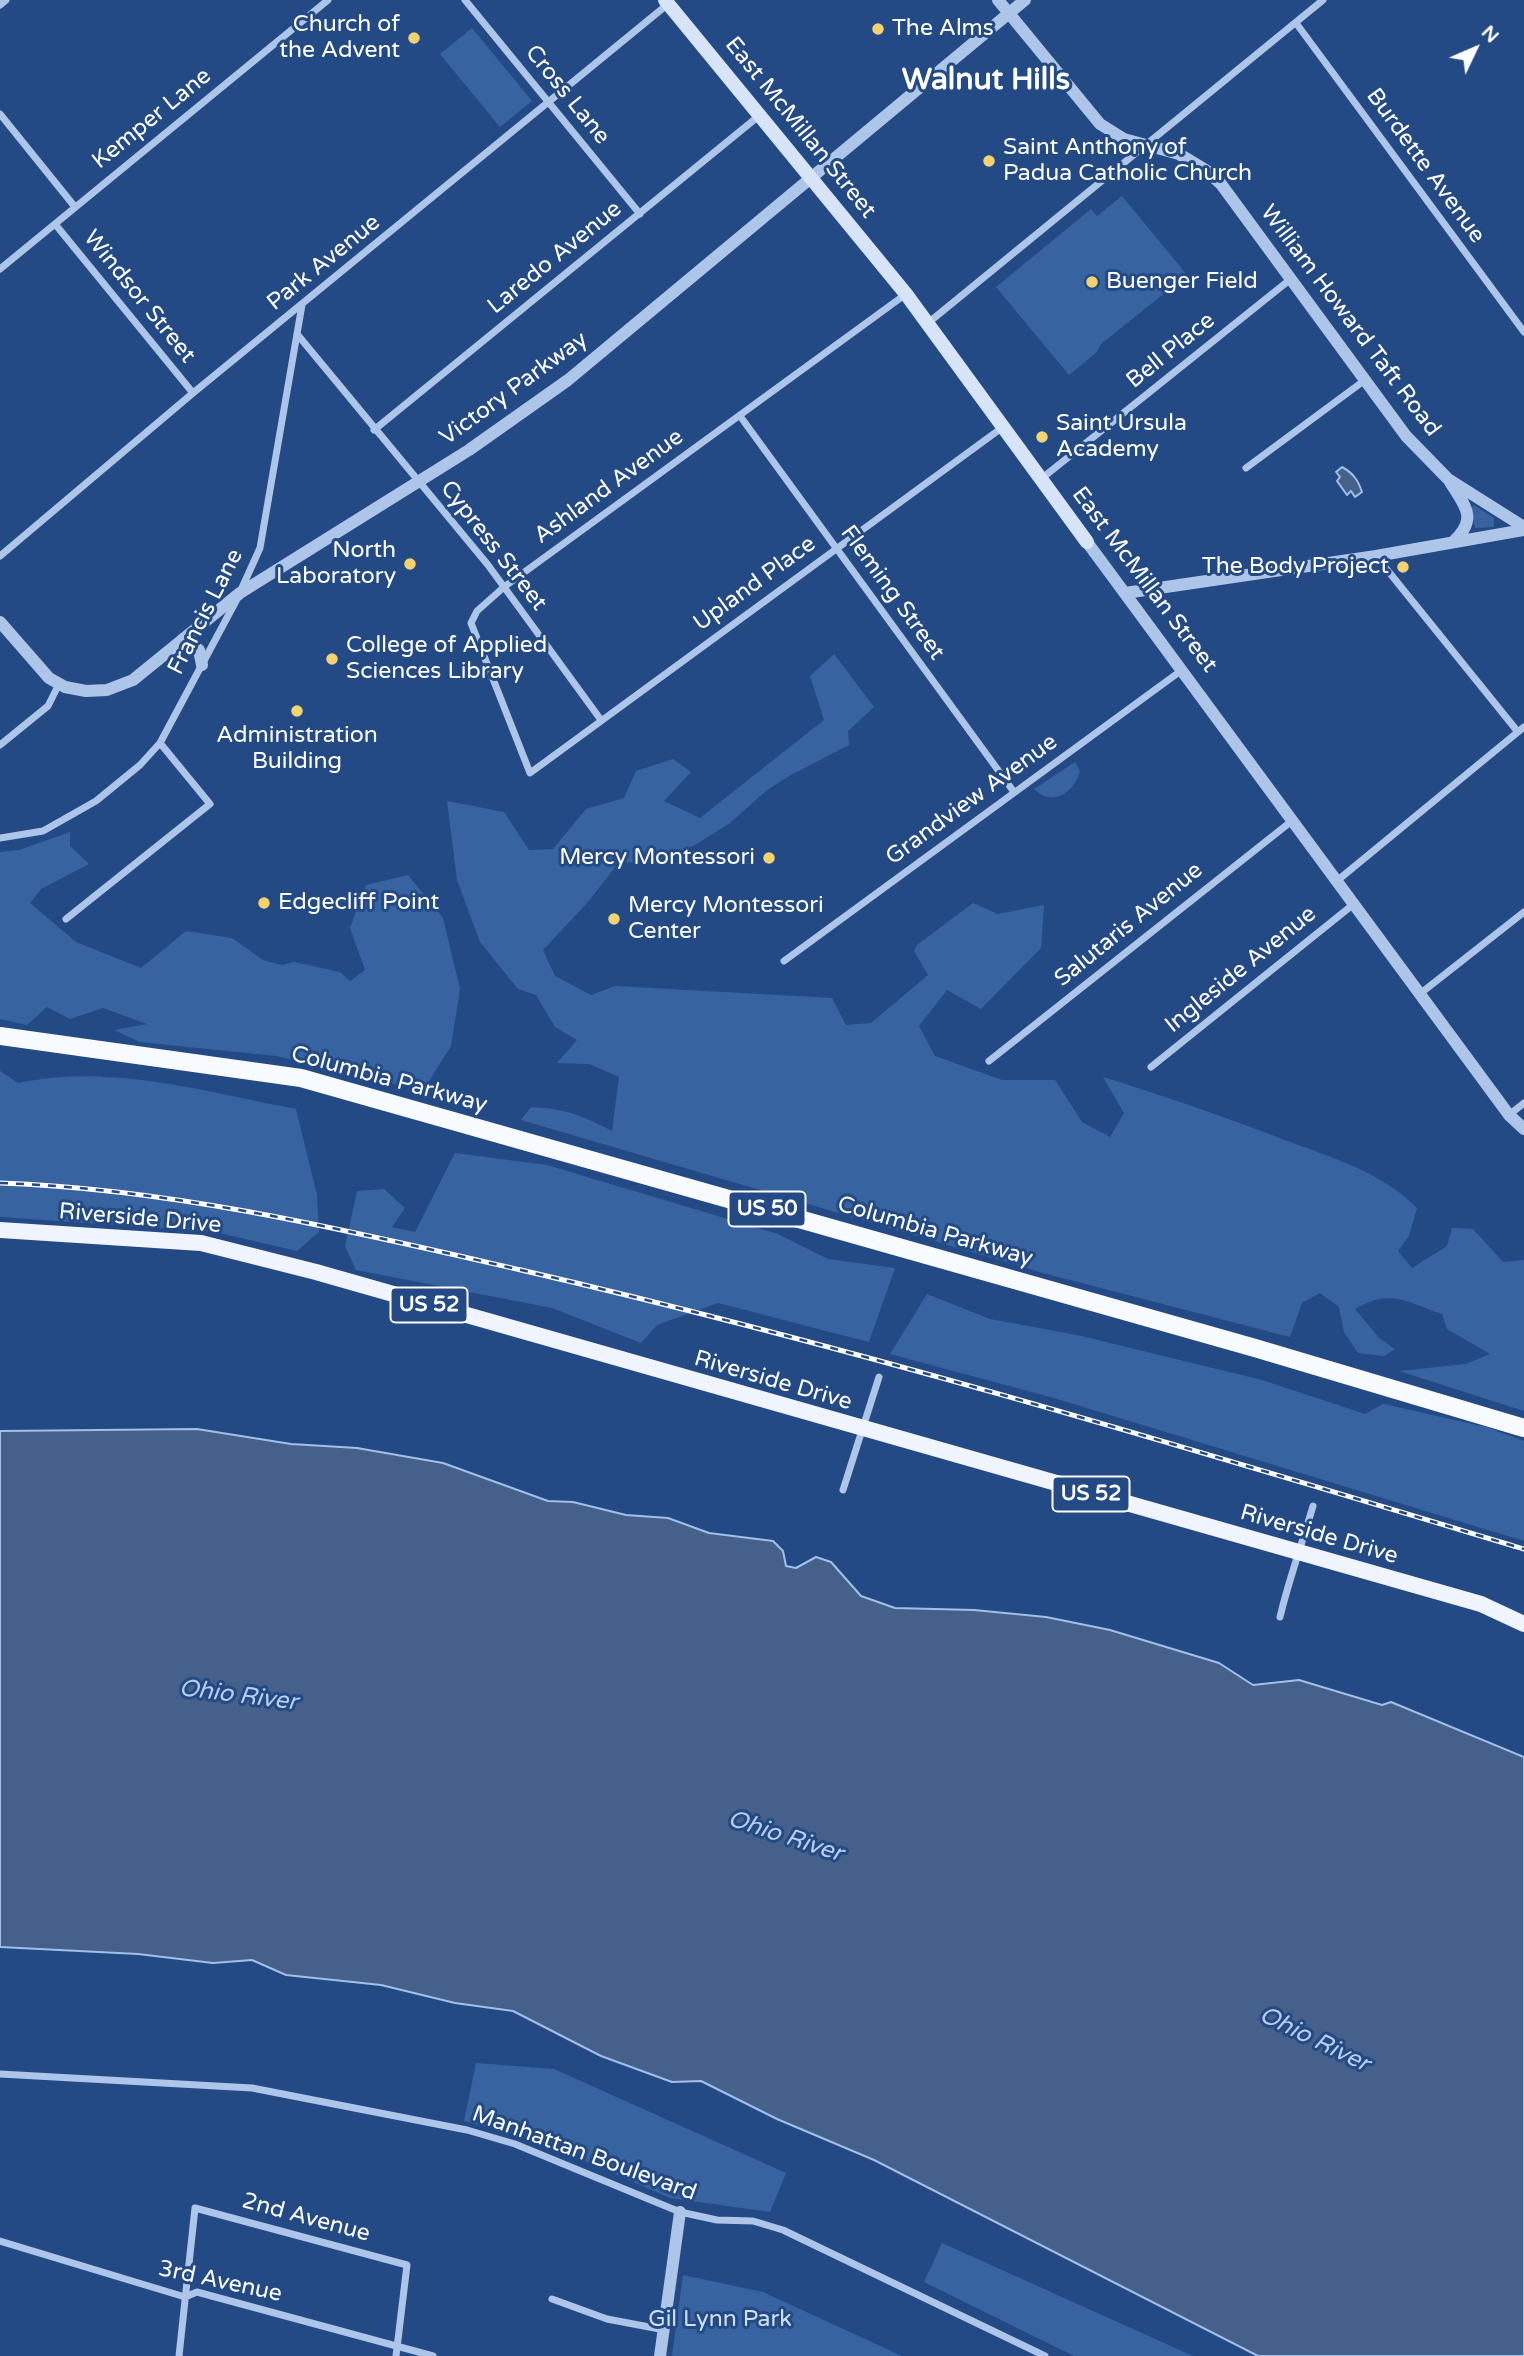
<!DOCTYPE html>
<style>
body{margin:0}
#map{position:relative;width:1524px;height:2356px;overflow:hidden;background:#234a84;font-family:"Varela Round",sans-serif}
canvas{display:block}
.north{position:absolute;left:1440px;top:14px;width:70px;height:70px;-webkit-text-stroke:5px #234a84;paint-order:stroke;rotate:46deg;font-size:19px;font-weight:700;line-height:28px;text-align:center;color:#fff}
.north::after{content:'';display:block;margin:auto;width:24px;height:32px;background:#fff;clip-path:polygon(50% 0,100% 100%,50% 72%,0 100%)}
</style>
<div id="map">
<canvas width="1524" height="2356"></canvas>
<div class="north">N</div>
</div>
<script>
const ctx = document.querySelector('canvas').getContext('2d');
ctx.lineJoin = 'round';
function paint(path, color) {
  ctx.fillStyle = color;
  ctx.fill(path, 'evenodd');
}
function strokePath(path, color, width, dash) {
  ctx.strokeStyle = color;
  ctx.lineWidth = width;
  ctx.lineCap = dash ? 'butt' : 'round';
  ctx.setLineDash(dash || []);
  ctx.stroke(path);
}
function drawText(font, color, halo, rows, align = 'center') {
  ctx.font = font + ' "Varela Round",sans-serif';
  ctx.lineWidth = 6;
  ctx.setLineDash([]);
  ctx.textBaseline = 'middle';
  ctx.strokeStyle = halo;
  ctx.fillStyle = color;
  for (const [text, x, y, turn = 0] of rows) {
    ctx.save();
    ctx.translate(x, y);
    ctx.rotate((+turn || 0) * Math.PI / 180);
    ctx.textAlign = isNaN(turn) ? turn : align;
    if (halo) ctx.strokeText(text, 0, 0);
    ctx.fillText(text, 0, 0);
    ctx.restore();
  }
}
paint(new Path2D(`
 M472,28l60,73 -32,26 -60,-73z
 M1122,196l65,79 -86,69 -4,8 -28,23 -73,-88 95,-78 6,7z
 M1474,505l20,13v9l-19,1 -4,-20z
 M834,654l40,53 -26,24 1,14 -60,31 -23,15 -36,32 -35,22 -43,18 -33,-1 -31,40 -45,48 12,26 36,19 24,-9 217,12 14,27 25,-2 57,-48 -14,-24 3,-6 56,-42 25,11 46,-9 -3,43 -60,61 -34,-19 -28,36 16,30 67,24h53l27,42 28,15 14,-24 -21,-36c62,19 122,40 182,63 45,17 99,33 132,68l-8,28 -11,15 14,17 35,-22 5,-18 21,1 30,33 21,-2v151l-125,-40 67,-7 24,-10 -43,-25 -5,-15c-36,-12 -51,-26 -87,-5l24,29 16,11 -11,7 -26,-3 -14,-21 -5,-25 -19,-14 -18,10 -12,34 -243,-63 -526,-154 10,-13c36,2 50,8 81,24l7,-54 -30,-13 -32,-1 20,-23 -22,-13 -19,-32 -18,-6 -38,-47 -23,-62 -10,-79 57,11 25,38 24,-1 33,-40 38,-11 12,-27 37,-12 18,13 -27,29 36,17 124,-98 -14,-44z
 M1075,762l5,9c-6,22 -28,36 -46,18z
 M70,832v14l19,18 -48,25 -11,14 46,39 65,26 45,-37 46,7 31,22 19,5 12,-3 46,10 10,9 15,-11 -15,-42 16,-43 42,-10 35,43 17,71 -9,57 -28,45 -147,-35 -136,-14 -26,-12 33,-6 -44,-16 -33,11 -23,-12 -20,18 -27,-6v-167l19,-2z
 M0,1071l18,12c93,-20 187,9 278,26l21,86 2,37 -22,19 -82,-19 -215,-15z
 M455,1153l92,12 231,69 50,25 67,9 -26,74 -151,-39 -61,22 -16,18 -89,-35 -196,-38 -11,-24 12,-55 27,-2 21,19 -13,19 23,5z
 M927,1294l63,25 87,16 185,45 103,34 18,-10 103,23 38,14v100l-470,-143 -164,-44z
 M476,2063l78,6 232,104 -16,39 -100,-14 -133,-58 -73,-19z
 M942,2243l251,113h-119l-150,-74z
 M683,2275l80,17 139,64h-230z`), '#3863a1');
const water = new Path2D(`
 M1342,467c11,6 16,13 20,25l-7,5 -4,-6 -4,4 -10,-14 3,-4 -4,-5z
 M197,1429l94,15 66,4 86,15 105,38 25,1 53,13 42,3 41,15 64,8 10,10 3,15 10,2 20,-11 15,5 30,34 34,12 79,2 72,7 64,13 109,33 34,22 46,-5 83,25 9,-3 133,55v599h-266l-384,-196 -97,-41 -76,-38 -29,1 -71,-26 -88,-45 -58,-8 -74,-18 -95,-10 -34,-15 -39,3 -75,-9 -138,-7v-516z`);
paint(water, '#45618b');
strokePath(water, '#a0bfe9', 2);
strokePath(new Path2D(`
 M465,0l175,214
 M0,5l6,-5
 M1296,23l228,309
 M0,114l75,93
 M55,224l138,169
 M0,269l328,-269
 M906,294l-402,293 -27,24 -6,12 59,150 473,-346
 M928,323l395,-323
 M297,334l191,231 113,155
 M740,416l274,376
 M374,430l386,-315
 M1246,468l119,-88
 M1041,479l251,-201
 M0,556l193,-163 475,-389
 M1376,556l142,176
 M241,590l19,-42 42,-243
 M0,745l48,-39 11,-22
 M0,838l43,-7 53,-30 44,-36 20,-22 76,-142
 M1338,880l186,-153
 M66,919l144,-115 -50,-61
 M784,961l398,-291
 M1421,993l103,-81
 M989,1061l304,-241
 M1151,1067l204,-164
 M1509,1115l15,-12
 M843,1490l36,-113
 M1280,1617c9,-38 22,-73 33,-111
 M0,2074l252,14 215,42 48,14 165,68 37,8 36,1 30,9 262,126
 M0,2241l185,56 12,-5 236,64
 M552,2299l55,20 58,11
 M179,2356l16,-148 212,57 -11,91`), '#acc5e8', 7);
strokePath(new Path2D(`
 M998,0l102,124 24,15 55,15 28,17 14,13 185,252 42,43 76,48
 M1450,482c16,25 28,37 3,60
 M1087,542l422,573 15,14
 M1125,593l251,-37 148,-26
 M0,622l49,56 16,9 21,4 21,-1 26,-10 107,-87 229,-143 99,-70 457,-380
 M183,639l16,11 3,15
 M660,2356l20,-144`), '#acc5e8', 12);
strokePath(new Path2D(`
 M665,0l241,294 181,248`), '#d7e3f7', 14);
strokePath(new Path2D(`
 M0,1230l201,13 115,29 1165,332 43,20`), '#eff4fe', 16);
strokePath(new Path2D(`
 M0,1036l301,42 954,270 269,80`), '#f7fafe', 18);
const rail = new Path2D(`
 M0,1183c175,6 350,48 521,87 338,78 670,179 1003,279`);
strokePath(rail, '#fff', 5);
strokePath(rail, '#234a84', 2.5, [8]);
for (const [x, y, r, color] of [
 [878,29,7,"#f3d26f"],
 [414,38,7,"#f3d26f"],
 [989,161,7,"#f3d26f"],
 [1092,282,7,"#f3d26f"],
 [1042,437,7,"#f3d26f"],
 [410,564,7,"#f3d26f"],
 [1403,567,7,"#f3d26f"],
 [332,659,7,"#f3d26f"],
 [297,711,7,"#f3d26f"],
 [769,858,7,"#f3d26f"],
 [264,903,7,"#f3d26f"],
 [614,919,7,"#f3d26f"]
]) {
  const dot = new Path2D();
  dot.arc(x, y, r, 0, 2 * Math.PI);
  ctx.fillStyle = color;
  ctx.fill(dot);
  strokePath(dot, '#234a84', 2.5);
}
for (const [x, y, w] of [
 [767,1209,77],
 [429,1305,77],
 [1091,1494,77]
]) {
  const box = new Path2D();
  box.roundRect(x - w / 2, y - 17.5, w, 35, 5);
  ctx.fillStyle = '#234a84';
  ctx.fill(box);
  strokePath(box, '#fff', 2);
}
drawText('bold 21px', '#fff', null, [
 ["US 50",767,1209],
 ["US 52",429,1305],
 ["US 52",1091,1494]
]);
drawText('23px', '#fff', '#234a84', [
 ["Church of",400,25,"right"],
 ["the Advent",400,51,"right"],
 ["The Alms",892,29],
 ["Saint Anthony of",1003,148],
 ["Padua Catholic Church",1003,174],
 ["Buenger Field",1106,282],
 ["Saint Ursula",1056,424],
 ["Academy",1056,450],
 ["North",396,551,"right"],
 ["Laboratory",396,577,"right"],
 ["The Body Project",1389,567,"right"],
 ["College of Applied",346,646],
 ["Sciences Library",346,672],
 ["Administration",297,736,"center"],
 ["Building",297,762,"center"],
 ["Mercy Montessori",755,858,"right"],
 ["Edgecliff Point",278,903],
 ["Mercy Montessori",628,906],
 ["Center",628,932]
], 'left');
drawText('23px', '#fff', '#234a84', [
 ["Cross Lane",567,95,51],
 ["Kemper Lane",152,119,-39],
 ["East McMillan Street",800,128,51],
 ["Burdette Avenue",1425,166,54],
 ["Laredo Avenue",555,258,-39],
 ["Park Avenue",324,263,-39],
 ["Windsor Street",139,297,51],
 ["William Howard Taft Road",1350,321,53],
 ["Bell Place",1171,351,-39],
 ["Victory Parkway",514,389,-36],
 ["Ashland Avenue",609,487,-36],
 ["Cypress Street",493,546,52],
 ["East McMillan Street",1144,580,53],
 ["Upland Place",755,584,-36],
 ["Fleming Street",892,593,54],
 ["Francis Lane",206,612,-63],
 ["Grandview Avenue",972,800,-36],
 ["Salutaris Avenue",1129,925,-39],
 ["Ingleside Avenue",1241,970,-39],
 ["Columbia Parkway",389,1080,15],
 ["Riverside Drive",140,1219,5],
 ["Columbia Parkway",935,1232,16],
 ["Riverside Drive",773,1381,16],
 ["Riverside Drive",1319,1535,16],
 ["Manhattan Boulevard",584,2154,20],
 ["2nd Avenue",306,2218,15],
 ["3rd Avenue",220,2282,12]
]);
drawText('23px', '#d0e0f6', '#234a84', [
 ["Gil Lynn Park",720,2320]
]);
drawText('italic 24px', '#b8cff0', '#234a84', [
 ["Ohio River",238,1696,7],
 ["Ohio River",785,1837,18],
 ["Ohio River",1314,2040,26]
]);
drawText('bold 30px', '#fff', '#234a84', [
 ["Walnut Hills",986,81]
]);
</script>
